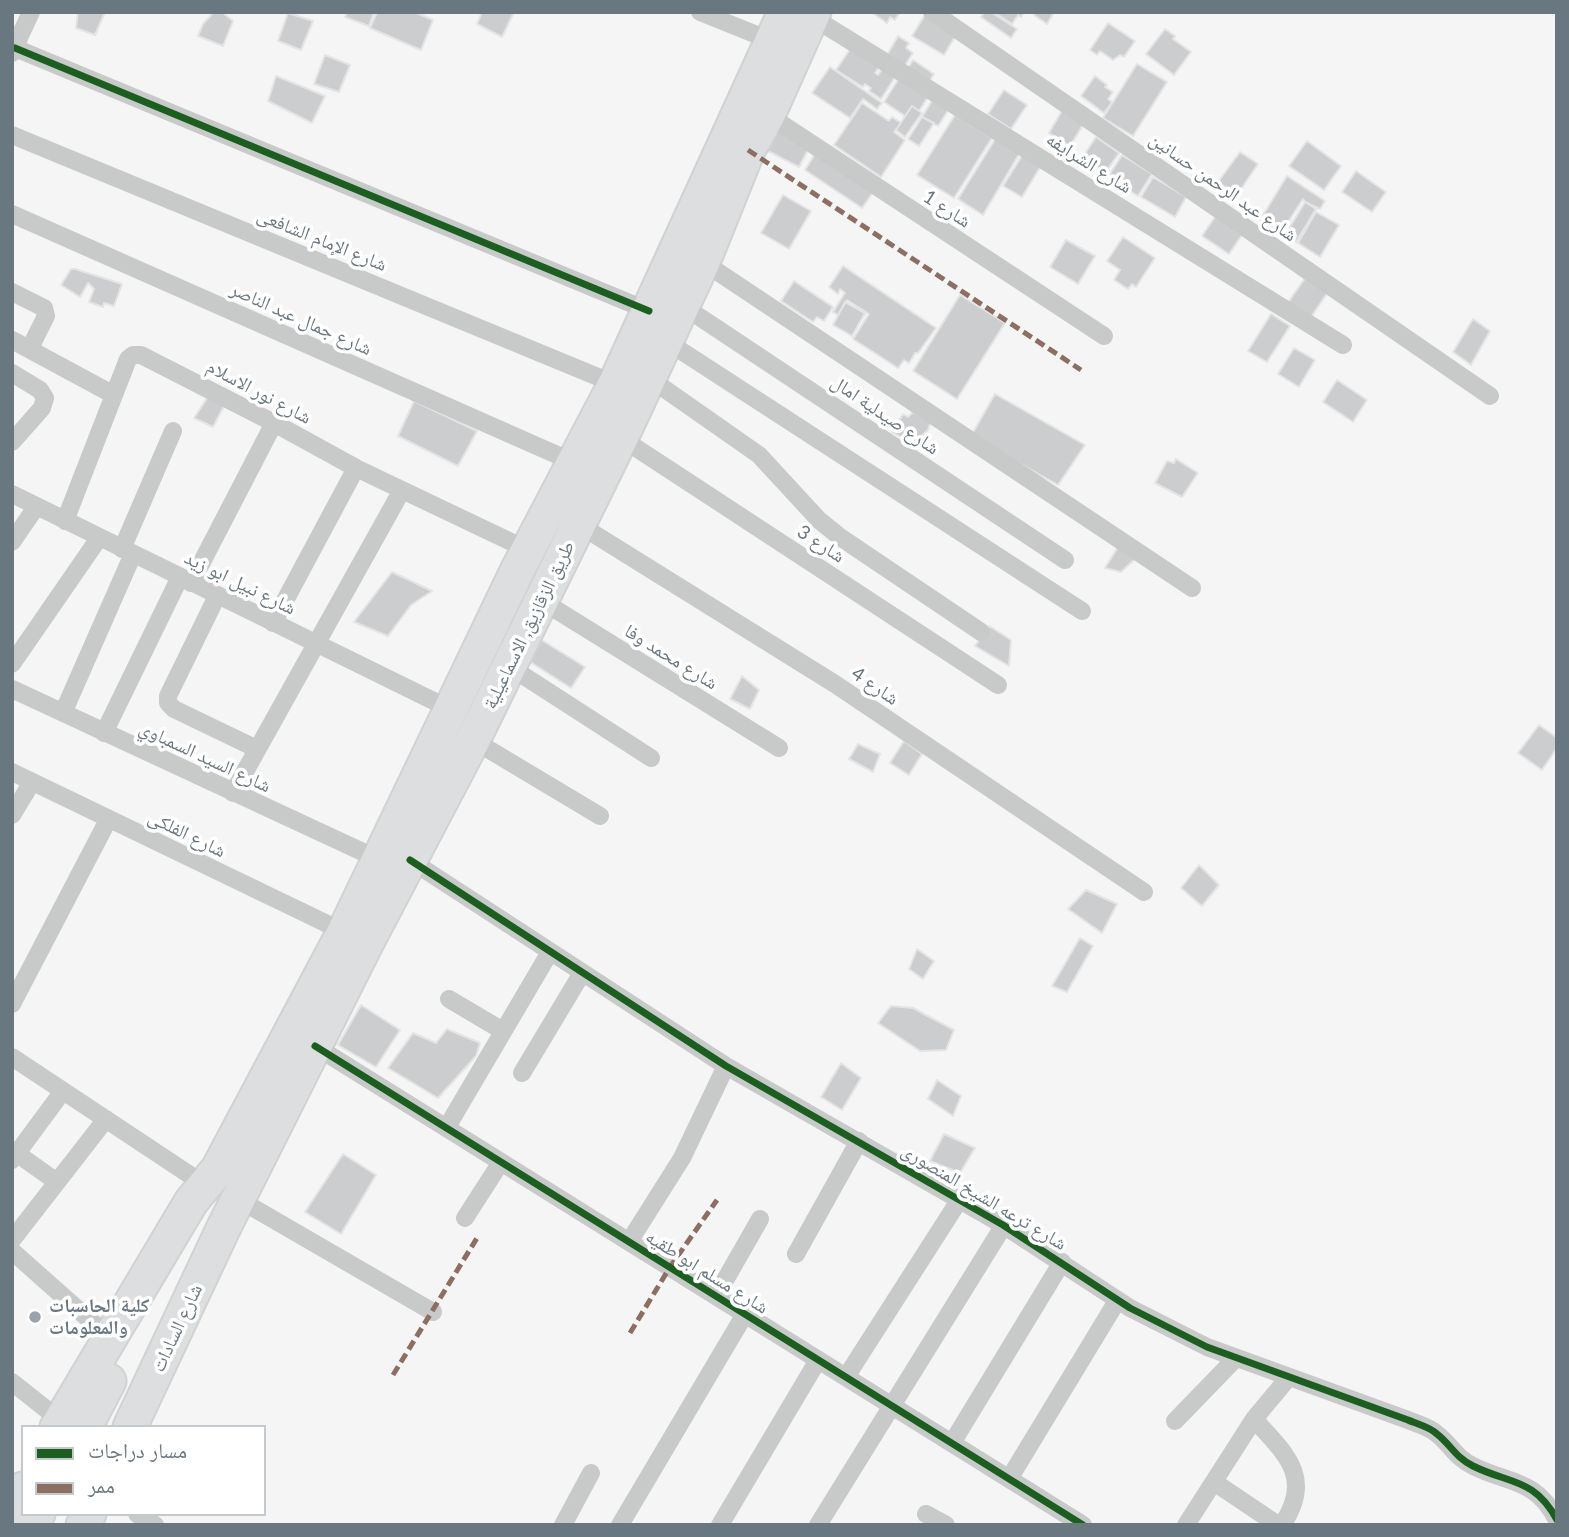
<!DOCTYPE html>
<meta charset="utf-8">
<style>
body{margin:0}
#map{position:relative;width:1569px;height:1537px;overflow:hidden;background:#f5f5f5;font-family:Lato,"Noto Naskh Arabic",sans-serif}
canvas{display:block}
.frame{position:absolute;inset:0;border:14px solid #697781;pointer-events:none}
.legend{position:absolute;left:21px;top:1425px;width:245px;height:91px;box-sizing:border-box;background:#fff;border:2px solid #c3c9cd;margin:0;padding:9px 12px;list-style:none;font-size:21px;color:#697781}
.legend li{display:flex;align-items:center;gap:14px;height:35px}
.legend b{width:35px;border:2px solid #c3c9cd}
</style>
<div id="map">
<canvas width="1569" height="1537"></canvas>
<div class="frame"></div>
<ul class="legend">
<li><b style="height:9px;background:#1b5e20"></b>مسار دراجات</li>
<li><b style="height:9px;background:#8d6e63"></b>ممر</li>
</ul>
</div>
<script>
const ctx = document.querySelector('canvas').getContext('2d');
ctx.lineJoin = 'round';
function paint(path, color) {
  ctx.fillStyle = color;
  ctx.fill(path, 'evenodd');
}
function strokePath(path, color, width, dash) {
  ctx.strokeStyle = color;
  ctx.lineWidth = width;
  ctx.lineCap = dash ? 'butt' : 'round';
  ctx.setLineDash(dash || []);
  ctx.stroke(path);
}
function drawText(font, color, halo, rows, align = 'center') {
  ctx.font = font + ' Lato,"Noto Naskh Arabic",sans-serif';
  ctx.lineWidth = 7;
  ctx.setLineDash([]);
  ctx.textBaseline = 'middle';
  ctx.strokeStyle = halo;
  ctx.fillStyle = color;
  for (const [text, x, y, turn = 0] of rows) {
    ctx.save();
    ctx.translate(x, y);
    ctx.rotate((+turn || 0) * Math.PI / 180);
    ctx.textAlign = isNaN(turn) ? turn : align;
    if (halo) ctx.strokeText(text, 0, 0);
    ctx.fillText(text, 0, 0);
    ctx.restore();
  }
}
const building = new Path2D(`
 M78,12h27l-10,23 -19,-7z
 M214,12h8l11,9 -10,25 -25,-10 5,-12z
 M347,12h27l-5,14 -24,-9z
 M377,12h37l19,8 -12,30 -51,-22z
 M482,12h32l-12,25 -25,-13z
 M871,12h29l-5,8 -5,-3 -3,6z
 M984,12h7l26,17 -6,9 -30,-21z
 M994,12h30l-3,5 -3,-2 -6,9z
 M1036,12h18l-7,12 -13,-9z
 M288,13l25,8 -12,29 -23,-9z
 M925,15l31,20 -12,20 -32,-19z
 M1108,23l27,18 -11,16 -4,-2 -7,5 -13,-9 -3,4 -7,-5z
 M1165,29l10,7 -2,3 18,13 -17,23 -28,-21z
 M898,36l11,7 -3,5 7,5 -9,14 -18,-10z
 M853,45l29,18 -7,10 3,2 6,-9 13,8 -16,25 -12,-8 2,-3 -6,-4 -2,3 -27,-17z
 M325,55l25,10 -11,27 -25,-8z
 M913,60l21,14 -5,8 -21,-14z
 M1137,64l30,18 -34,54 -30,-18z
 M830,67l52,36 -5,6 -14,-10 -13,19 -38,-25z
 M901,75l29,19 -11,17 -7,-5 -7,10 -21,-14z
 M276,76l49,20 -13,27 -44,-22z
 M1095,76l12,9 -2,2 8,5 -5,7 4,3 -8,11 -23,-17z
 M1004,90l23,15 -16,24 -23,-15z
 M935,96l16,10 -13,20 -16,-9z
 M862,103l27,18 3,-4 9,6 -7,9 11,8 -24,37 -47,-32z
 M912,106l10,7 -17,24 -9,-7z
 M1064,107l22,13 -16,26 -21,-13z
 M955,115l37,23 -38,60 -37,-23z
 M922,117l12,6 -15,23 -11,-7z
 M777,129l33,17 -11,21 -33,-17z
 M997,136l24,15 -38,64 -25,-16z
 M1096,137l23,16 -14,20 -23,-15z
 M1307,141l34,25 -17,24 -35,-24z
 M818,149l58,39 -14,20 -57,-38z
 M1240,152l18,12 -21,31 -19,-13z
 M1023,154l18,12 -19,31 -19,-11z
 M1122,155l30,19 -14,22 -30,-19z
 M1356,171l30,21 -14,20 -30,-20z
 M1287,176l38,25 -5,8 -15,-7 -2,-3 -22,34 -21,-13z
 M1153,177l33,20 -11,20 -34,-20z
 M783,195l28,16 -22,38 -28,-16z
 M1305,202l11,7 -20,33 -11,-7z
 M1316,212l23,13 -19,32 -22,-14z
 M1217,214l27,18 -15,22 -27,-18z
 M1123,237l32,21 -19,29 -4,-3 -4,5 -14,-9 6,-10 -13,-9z
 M1066,240l29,16 -17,28 -28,-17z
 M843,266l93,62 -18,25h-3l-6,10 -5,-3 -6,8 -45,-29 16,-25 -22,-14 -9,15 -5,-3 12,-19 -5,-4 -2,5 -9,-7z
 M71,269h4l47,15 -8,22 -10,-3 -1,4 -14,-5 5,-13 -6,-6 -8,14 -19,-12z
 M1308,274l22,15 -21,31 -22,-16z
 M794,281l39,26 -9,14 -7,-4 -4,5 -32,-21z
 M960,295l45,28 -48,76 -44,-28z
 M845,302l20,11 -13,23 -19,-11z
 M1271,314l19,12 -23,36 -19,-11z
 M1473,319l17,12 -19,34 -18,-13z
 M1294,348l21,12 -16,27 -21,-13z
 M1337,380l30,20 -14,22 -30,-20z
 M995,394l90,51 -27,40 -87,-49z
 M208,397l17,7 -12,23 -19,-9z
 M414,401l63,30 -19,35 -60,-30z
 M913,412l18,9 -3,9 -15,14 -21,-12 11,-18 5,3z
 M1176,459l22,14 -16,24 -27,-14 12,-22 7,2z
 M1118,547l18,11 -15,14 -16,-4z
 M392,572l40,19 -21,14 -23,31 -34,-14z
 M989,626l22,14 -2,26 -34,-20z
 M540,639l45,28 -14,21 -44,-28z
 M742,676l17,14 -9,19 -20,-10z
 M1539,725l18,13v10l-15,22 -24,-17z
 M904,741l18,13 -13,21 -19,-12z
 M858,744l22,10 -7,18 -24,-13z
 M1199,865l20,20 -17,21 -21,-18z
 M1086,890l31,14 -15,29 -34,-24z
 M1080,938l13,8 -26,46 -15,-6z
 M917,949l17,12 -11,18 -14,-10z
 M361,1005l39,25 -24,37 -38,-22z
 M891,1006l22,2 41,22 -8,20 -26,1 -42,-28z
 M447,1029l33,14 -4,13 -38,42 -50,-30 25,-35 23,10z
 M841,1063l20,15 -19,32 -21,-13z
 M937,1080l24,16 -8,20 -25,-17z
 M944,1134l31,14 -15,25 -30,-12z
 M343,1154l33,21 -35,59 -36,-22z`);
paint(building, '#cccdce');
strokePath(building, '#e4e4e4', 2);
const highway = new Path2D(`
 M57,1427l134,-225 27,-33 126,-237 174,-363 97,-185 170,-372
 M85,1427l24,-46
 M130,1427l93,-198 143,-285 104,-198 151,-308 82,-176 45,-112 20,-35 46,-103
 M12,1508l11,-19
 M32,1525l6,-11
 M83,1525l6,-11`);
strokePath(highway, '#d1d2d2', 37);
strokePath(new Path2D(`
 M700,12l72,29
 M932,12l558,384
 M812,17l531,328
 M15,48l634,263
 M12,53l19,-41
 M768,115l336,221
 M12,135l603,249
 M12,214l561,248
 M703,262l489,326
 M12,292l32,16 2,8 -16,32
 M683,306l382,254
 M12,340l102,55
 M666,341l416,270
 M12,373l28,17 5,8 -3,10 -30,34
 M649,378l110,77 60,65 21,17 141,95
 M621,438l377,247
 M12,494l438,215
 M65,521l63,-162 5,-4h8l133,68 82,45 172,82
 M578,524l257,160 309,208
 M12,542l24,-35
 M122,549l51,-118
 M191,583l83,-160
 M217,596l-49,100v7l6,6 83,40
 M542,601l237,147
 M273,623l83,-155
 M12,664l87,-126
 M507,665l144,93
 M12,689l368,171
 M63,713l70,-159
 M104,733l76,-156
 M473,740l127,76
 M12,772l332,160
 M233,793l169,-303
 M12,815l20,-33
 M410,860l316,206 277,159 127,83 77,39 201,73c9,4 22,7 29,14 14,11 18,23 36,32 36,18 62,12 84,54
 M449,999l54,32
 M12,1004l96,-184
 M315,1046l768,479
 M12,1057l193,128
 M522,1073l60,-100
 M447,1127l103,-175
 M12,1150l45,32
 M12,1160l51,-69
 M238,1199l195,113
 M465,1218l36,-56
 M12,1240l94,-121
 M629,1242l53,-84 44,-92
 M12,1251l98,87
 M796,1254l63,-113
 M716,1296l44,-77
 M846,1377l114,-178
 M12,1382l49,39
 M1254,1419c32,35 60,59 28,106
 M1175,1421l61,-63
 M952,1443l110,-181
 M1009,1479l108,-178
 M1214,1482l64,43
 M137,1514l18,11
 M926,1514l20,11
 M563,1525l28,-52
 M620,1525l125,-211
 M720,1525l98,-165
 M818,1525l186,-300
 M1186,1525l68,-106 35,-42`), '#c8caca', 18);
strokePath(highway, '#dddedf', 33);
strokePath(new Path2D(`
 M748,150l333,220
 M630,1333l40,-66 47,-67
 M393,1375l84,-137`), '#8d6e63', 5, [10, 5]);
strokePath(new Path2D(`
 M15,48l634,263
 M410,860l316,206 277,159 127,83 77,39 201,73c9,4 22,7 29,14 14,11 18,23 36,32 36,18 62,12 84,54
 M315,1046l768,479`), '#1b5e20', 7);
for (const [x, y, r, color] of [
 [35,1317,7,"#9aa3aa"]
]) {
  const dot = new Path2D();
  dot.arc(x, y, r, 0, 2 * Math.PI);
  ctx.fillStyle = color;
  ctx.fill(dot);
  strokePath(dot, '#fff', 2.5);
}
drawText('19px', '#697781', '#fff', [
 ["شارع الشرايفه",1089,163,32],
 ["شارع عبد الرحمن حسانين",1223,187,35],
 ["شارع 1",947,209,33],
 ["شارع الإمام الشافعى",322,240,22],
 ["شارع جمال عبد الناصر",301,319,24],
 ["شارع نور الاسلام",259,392,28],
 ["شارع صيدلية امال",885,415,34],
 ["شارع 3",821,544,33],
 ["شارع نبيل ابو زيد",240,583,26],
 ["طريق الزقازيق, الاسماعيلية",529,625,-64],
 ["شارع محمد وفا",671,657,32],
 ["شارع 4",875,686,34],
 ["شارع السيد السمباوي",205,757,25],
 ["شارع الفلكى",187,834,26],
 ["شارع ترعه الشيخ المنصورى",984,1197,31],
 ["شارع مسلم ابو طقيه",707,1272,32],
 ["شارع السادات",177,1328,-65]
]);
drawText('bold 19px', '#697781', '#fff', [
 ["كلية الحاسبات",49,1306],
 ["والمعلومات",49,1328]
], 'left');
</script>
